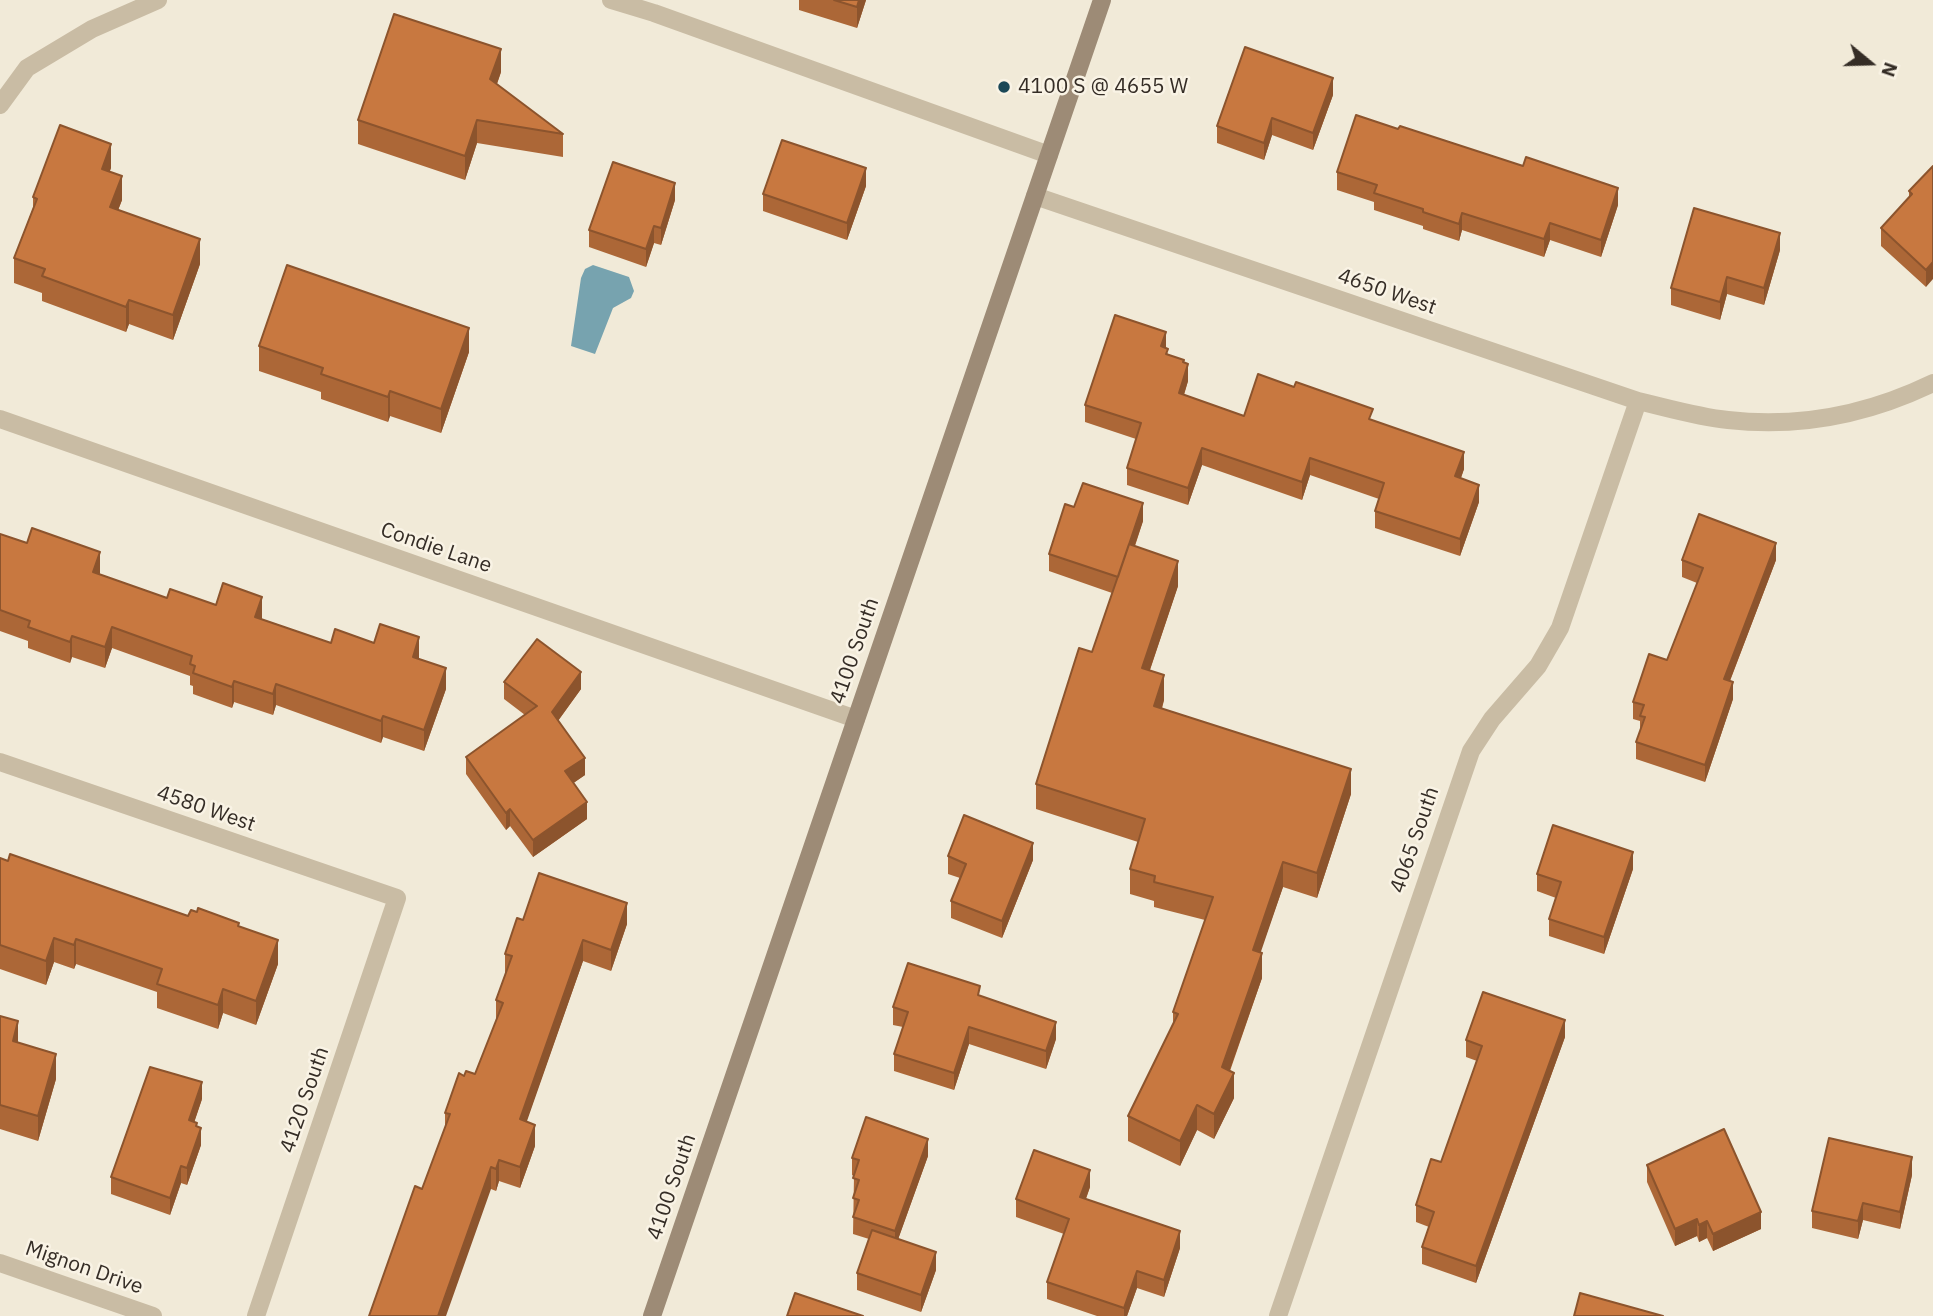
<!DOCTYPE html>
<style>
body{margin:0}
#map{position:relative;width:1933px;height:1316px;overflow:hidden;background:#f1ead8;font-family:"IBM Plex Sans",sans-serif}
canvas{display:block}
.north{position:absolute;left:1835px;top:28px;width:70px;height:70px;-webkit-text-stroke:5px #f9f3e5;paint-order:stroke;rotate:109deg;font-size:19px;font-weight:700;line-height:28px;text-align:center;color:#352d26}
.north::after{content:'';display:block;margin:auto;width:24px;height:32px;background:#352d26;clip-path:polygon(50% 0,100% 100%,50% 72%,0 100%)}
</style>
<div id="map">
<canvas width="1933" height="1316"></canvas>
<div class="north">N</div>
</div>
<script>
const ctx = document.querySelector('canvas').getContext('2d');
ctx.lineJoin = 'round';
function paint(path, color) {
  ctx.fillStyle = color;
  ctx.fill(path, 'evenodd');
}
function strokePath(path, color, width, dash) {
  ctx.strokeStyle = color;
  ctx.lineWidth = width;
  ctx.lineCap = dash ? 'butt' : 'round';
  ctx.setLineDash(dash || []);
  ctx.stroke(path);
}
function drawText(font, color, halo, rows, align = 'center') {
  ctx.font = font + ' "IBM Plex Sans",sans-serif';
  ctx.lineWidth = 5;
  ctx.setLineDash([]);
  ctx.textBaseline = 'middle';
  ctx.strokeStyle = halo;
  ctx.fillStyle = color;
  for (const [text, x, y, turn = 0] of rows) {
    ctx.save();
    ctx.translate(x, y);
    ctx.rotate((+turn || 0) * Math.PI / 180);
    ctx.textAlign = isNaN(turn) ? turn : align;
    if (halo) ctx.strokeText(text, 0, 0);
    ctx.fillText(text, 0, 0);
    ctx.restore();
  }
}
paint(new Path2D(`
 M593,265l36,12 5,14 -3,7 -18,10 -18,46 -24,-8 10,-68 4,-9z`), '#77a3af');
strokePath(new Path2D(`
 M611,0l43,13 395,142
 M0,105l27,-37 65,-39 66,-29`), '#c9bca4', 18);
strokePath(new Path2D(`
 M1035,196l603,205c30,7 60,16 90,19 71,8 141,-6 205,-37
 M0,419l856,300
 M0,762l397,136 -141,418
 M0,1263l153,53
 M1278,1316l193,-565 21,-32 46,-53 22,-38 78,-227`), '#c9bca4', 18);
strokePath(new Path2D(`
 M652,1316l450,-1316`), '#9d8b76', 18);
paint(new Path2D(`
 M799,0h67l-9,28 -58,-18z
 M501,72l-4,12 66,50v23l-86,-14 -12,37 -107,-36v-24z
 M1333,95l-20,55 -41,-15 -8,25 -47,-17v-17z
 M1933,166l-7,121 -45,-41v-18l28,-31v-6z
 M111,168l-2,4 13,28 -4,10 82,54 -27,76 -44,-16 -3,8 -84,-31v-8l-28,-10v-25l19,-50v-11z
 M1337,172l281,33 -17,52 -51,-17 -6,17 -82,-27 -3,11 -36,-12v-3l-49,-16v-8l-37,-12z
 M866,186l-19,54 -84,-29v-17z
 M675,200l-14,45 -7,-2 -8,24 -57,-20v-17z
 M1780,250l-16,55 -37,-11 -7,26 -49,-15v-17z
 M259,346l210,6 -28,81 -51,-17 -2,6 -67,-23v-7l-62,-21z
 M1166,348l2,7 16,8 4,18 -4,14 60,21 129,5 91,48 -3,9 18,24 -19,54 -85,-28v-17l4,-12 -69,-24 -8,25 -100,-35 -14,40 -61,-20v-17l9,-29 -51,-17v-17z
 M1074,507l69,14 -8,25 43,40 -28,84 14,30 -2,9 189,85 -34,104 -34,-11 -23,65 2,26 -32,93 4,27 -20,41 -17,-9 -17,36 -52,-25v-25l45,-92v-12l32,-92 -51,-13v-6l-24,-7v-25l8,-27 -102,-33v-25l56,-132 20,-59 -63,-22v-17z
 M0,534l100,39 -1,2 68,23 49,7 46,13v1l69,24 88,16 27,30 -22,62 -41,-14 -2,6 -105,-38 -3,10 -39,-13 -2,6 -39,-14v-8l-3,-1v-9l-78,-28 -7,20 -33,-11 -2,6 -42,-15v-7l-28,-10z
 M1682,560h94l-46,121 3,18 -28,83 -69,-23v-17l4,-10v-11l-7,-2v-17l34,-42 30,-77 -15,-6z
 M504,682l77,7 -23,32 27,54 -12,8 14,36 -54,38 -23,-31 -4,4 -40,-56v-17l59,-42 -21,-16z
 M948,856l85,4 -31,78 -51,-20v-17l9,-23 -12,-4z
 M0,858l188,58 51,10 39,38 -22,61 -33,-12 -5,16 -61,-21v-16l-81,-28 -2,5 -20,-7 -8,23 -46,-16z
 M1633,869l-29,85 -55,-18v-17l7,-21 -19,-7v-17z
 M523,920l104,4 -16,47 -28,-10 -57,161 9,24 -15,42 -21,-7 -3,10 -5,-2h-69l23,-61v-15l19,-37 11,-2 21,-53v-21l9,-25v-21z
 M980,996l76,43 -10,30 -77,-25 -15,46 -60,-19v-17l9,-27 -10,-2v-18z
 M0,1016l18,27 38,36 -18,62 -38,-12z
 M1565,1037l-89,246 -54,-19v-17l7,-20 -13,-5v-17l25,-43 36,-101 -11,-4v-17z
 M202,1099l-8,23 3,4 4,19 -14,40 -6,-2 -11,32 -59,-21v-17z
 M928,1156l-30,83 38,31 -15,42 -64,-22v-17l12,-34 -16,-5 1,-58 -2,-1v-17z
 M1647,1165l114,64 -48,22 -6,-13 -8,4 -2,-6 -22,10 -28,-64z
 M1912,1175l-12,54 -37,-9 -5,19 -46,-11v-17z
 M1090,1187l-4,12 94,49 -16,49 -27,-9 -10,28h-30l-50,-17v-17l17,-48 -48,-17v-18z`), '#ac6737');
paint(new Path2D(`
 M859,0h7l-9,28v-21z
 M501,49v23l-11,31v-24z
 M1333,78v17l-20,55v-17z
 M1272,118v17l-8,25v-17z
 M477,120v23l-12,37v-24z
 M111,144v24l-9,26v-25z
 M866,168v18l-19,54v-17z
 M122,176v24l-12,31v-24z
 M675,183v17l-14,45v-17z
 M1618,188v17l-17,52v-17z
 M1462,213v17l-3,11v-17z
 M1550,223v17l-6,17v-18z
 M654,226v17l-8,24v-18z
 M1780,233v17l-16,55v-17z
 M200,239v25l-27,76v-25z
 M1933,262v17l-7,8v-17z
 M1727,277v17l-7,26v-18z
 M129,300v24l-3,8v-25z
 M469,328v24l-28,81v-24z
 M1166,332v18l-5,-4z
 M1184,360v17l4,-13v17l-9,29v-17z
 M390,391v25l-2,6v-25z
 M1202,448v17l-14,40v-17z
 M1464,452v17l-9,25v-18z
 M1310,458v17l-8,25v-18z
 M1479,485v17l-19,54v-17z
 M1143,503v18l-25,74v-18z
 M1776,543v17l-52,136v-17z
 M100,552v21l-7,20v-21z
 M1178,561v25l-36,107v-25z
 M262,597v21l-7,20v-21z
 M112,627v21l-7,20v-21z
 M72,636v21l-2,6v-21z
 M419,637v22l-6,-2z
 M446,668v21l-22,62v-21z
 M581,672v17l-29,40v-17z
 M1164,675v25l-10,31v-25z
 M234,681v21l-2,6v-21z
 M1733,682v17l-28,83v-17z
 M276,684v21l-3,10v-21z
 M383,716v21l-2,6v-22z
 M585,758v17l-20,14v-18z
 M1351,769v25l-34,104v-25z
 M587,802v17l-54,38v-17z
 M510,809v17l-4,4v-17z
 M1033,843v17l-31,78v-17z
 M1633,852v17l-29,85v-17z
 M1283,862v25l-30,88v-25z
 M627,903v21l-16,47v-21z
 M54,938v24l-8,23v-24z
 M76,939v25l-2,5v-24z
 M278,940v24l-22,61v-24z
 M583,940v21l-63,180v-22z
 M1262,953v25l-40,114v-25z
 M223,989v24l-5,16v-24z
 M1565,1020v17l-89,246v-17z
 M18,1021v25l-5,-5z
 M1056,1022v17l-10,30v-18z
 M969,1027v17l-15,46v-17z
 M56,1054v25l-18,62v-25z
 M1234,1073v25l-20,41v-25z
 M202,1082v17l-13,39v-18z
 M1197,1105v25l-17,36v-25z
 M197,1123v16l4,-11v17l-14,40v-17z
 M535,1125v21l-15,42v-21z
 M928,1139v17l-33,92v-17z
 M1912,1157v18l-12,54v-17z
 M499,1160v21l-3,10v-22z
 M181,1166v17l-11,32v-17z
 M491,1167v22l-45,127h-8z
 M1090,1170v17l-10,27v-17z
 M1863,1203v17l-5,19v-18z
 M1761,1212v17l-48,22v-17z
 M1697,1219v17l-22,10v-17z
 M1707,1221v17l-8,4v-17z
 M1180,1231v17l-16,49v-17z
 M936,1252v18l-15,42v-17z
 M1137,1271v17l-10,28h-3v-8z`), '#8c542d');
const building = new Path2D(`
 M834,0h25l-2,7z
 M394,14l107,35 -11,30 73,55 -86,-14 -12,36 -107,-36z
 M1245,47l88,31 -20,55 -41,-15 -8,25 -47,-17z
 M1356,115l42,14 2,-3 123,40 3,-9 92,31 -17,52 -51,-17 -6,16 -82,-26 -3,11 -36,-12v-3l-49,-16 3,-8 -40,-13z
 M60,125l51,19 -9,25 20,7 -12,31 90,32 -27,76 -44,-15 -3,7 -84,-31 3,-7 -31,-11 23,-59 -4,-2z
 M782,140l84,28 -19,55 -84,-29z
 M613,162l62,21 -14,45 -7,-2 -8,23 -57,-19z
 M1933,166v96l-7,8 -45,-42 31,-34 -3,-3z
 M1694,208l86,25 -16,55 -37,-11 -7,25 -49,-14z
 M287,265l182,63 -28,81 -51,-18 -2,6 -67,-23 2,-6 -64,-22z
 M1115,315l51,17 -5,14 7,3 -2,5 18,6 -1,2 5,2 -9,29 65,23 14,-42 36,13 2,-5 77,27 -4,10 95,33 -9,24 24,9 -19,54 -85,-28 9,-28 -74,-25 -8,24 -100,-34 -14,40 -61,-20 14,-45 -56,-18z
 M1083,483l60,20 -25,74 -69,-23 16,-50 9,3z
 M1699,514l77,29 -52,136 9,3 -28,83 -69,-23 9,-25 -5,-1 4,-11 -11,-3 16,-48 18,6 36,-92 -21,-8z
 M32,528l68,24 -7,20 74,26 3,-9 46,16 7,-22 39,14 -7,20 76,26 4,-14 39,14 6,-19 39,13 -6,20 33,11 -22,62 -41,-14 -2,5 -105,-37 -3,10 -39,-13 -2,6 -39,-14 2,-7 -5,-2 2,-8 -80,-29 -7,20 -33,-11 -2,6 -42,-15 2,-6 -30,-11v-76l27,9z
 M1129,544l49,17 -36,107 22,7 -10,31 197,63 -34,104 -34,-11 -30,88 9,3 -40,114 12,6 -20,41 -17,-9 -17,36 -52,-25 50,-102 -5,-2 40,-115 -59,-15 1,-6 -25,-7 15,-50 -109,-35 43,-136 13,4z
 M537,639l44,33 -29,40 33,46 -20,13 22,31 -54,38 -23,-31 -4,4 -40,-56 71,-51 -33,-24z
 M964,815l69,28 -31,78 -51,-20 15,-37 -18,-8z
 M1553,825l80,27 -29,85 -55,-18 12,-37 -24,-8z
 M10,854l178,62 3,-6 6,2 1,-4 41,15 -1,3 40,14 -22,61 -33,-12 -5,16 -61,-21 5,-15 -86,-30 -2,6 -20,-7 -8,23 -46,-16v-87l8,3z
 M539,873l88,30 -16,47 -28,-10 -63,179 15,6 -15,42 -21,-7 -3,9 -5,-2 -53,149h-69l46,-130 7,3 28,-75 -5,-1 14,-40 5,3 2,-5 9,3 28,-71 -7,-3 16,-44 -7,-2 12,-36 6,2z
 M908,963l72,23 -2,9 78,27 -10,29 -77,-24 -15,46 -60,-19 14,-42 -15,-5z
 M1483,992l82,28 -89,246 -54,-19 12,-35 -18,-7 15,-46 10,3 41,-116 -16,-6z
 M0,1016l18,5 -5,20 43,13 -18,62 -38,-11z
 M150,1067l52,15 -13,38 8,3 -1,3 5,2 -14,40 -6,-2 -11,32 -59,-21z
 M866,1117l62,22 -33,92 -42,-14 6,-17 -6,-2 6,-18 -6,-2 6,-18 -7,-2z
 M1724,1129l37,83 -48,22 -6,-13 -8,4 -2,-6 -22,10 -28,-64z
 M1829,1138l83,19 -12,55 -37,-9 -5,18 -46,-10z
 M1034,1150l56,20 -10,27 100,34 -16,49 -27,-9 -13,37 -77,-26 22,-63 -53,-20z
 M872,1230l64,22 -15,43 -64,-22z
 M795,1293l68,23h-76z
 M1580,1293l83,23h-89z`);
paint(building, '#c87840');
strokePath(building, '#8c542d', 2);
for (const [x, y, r, color] of [
 [1004,87,7,"#1b4857"]
]) {
  const dot = new Path2D();
  dot.arc(x, y, r, 0, 2 * Math.PI);
  ctx.fillStyle = color;
  ctx.fill(dot);
  strokePath(dot, '#f9f3e5', 2.5);
}
drawText('21px', '#352d26', '#f9f3e5', [
 ["4100 S @ 4655 W",1018,87]
], 'left');
drawText('21px', '#352d26', '#f9f3e5', [
 ["4650 West",1387,292,19],
 ["Condie Lane",436,548,19],
 ["4100 South",855,651,-71],
 ["4580 West",206,809,19],
 ["4065 South",1415,840,-71],
 ["4120 South",305,1100,-71],
 ["4100 South",672,1187,-71],
 ["Mignon Drive",84,1268,19]
]);
</script>
